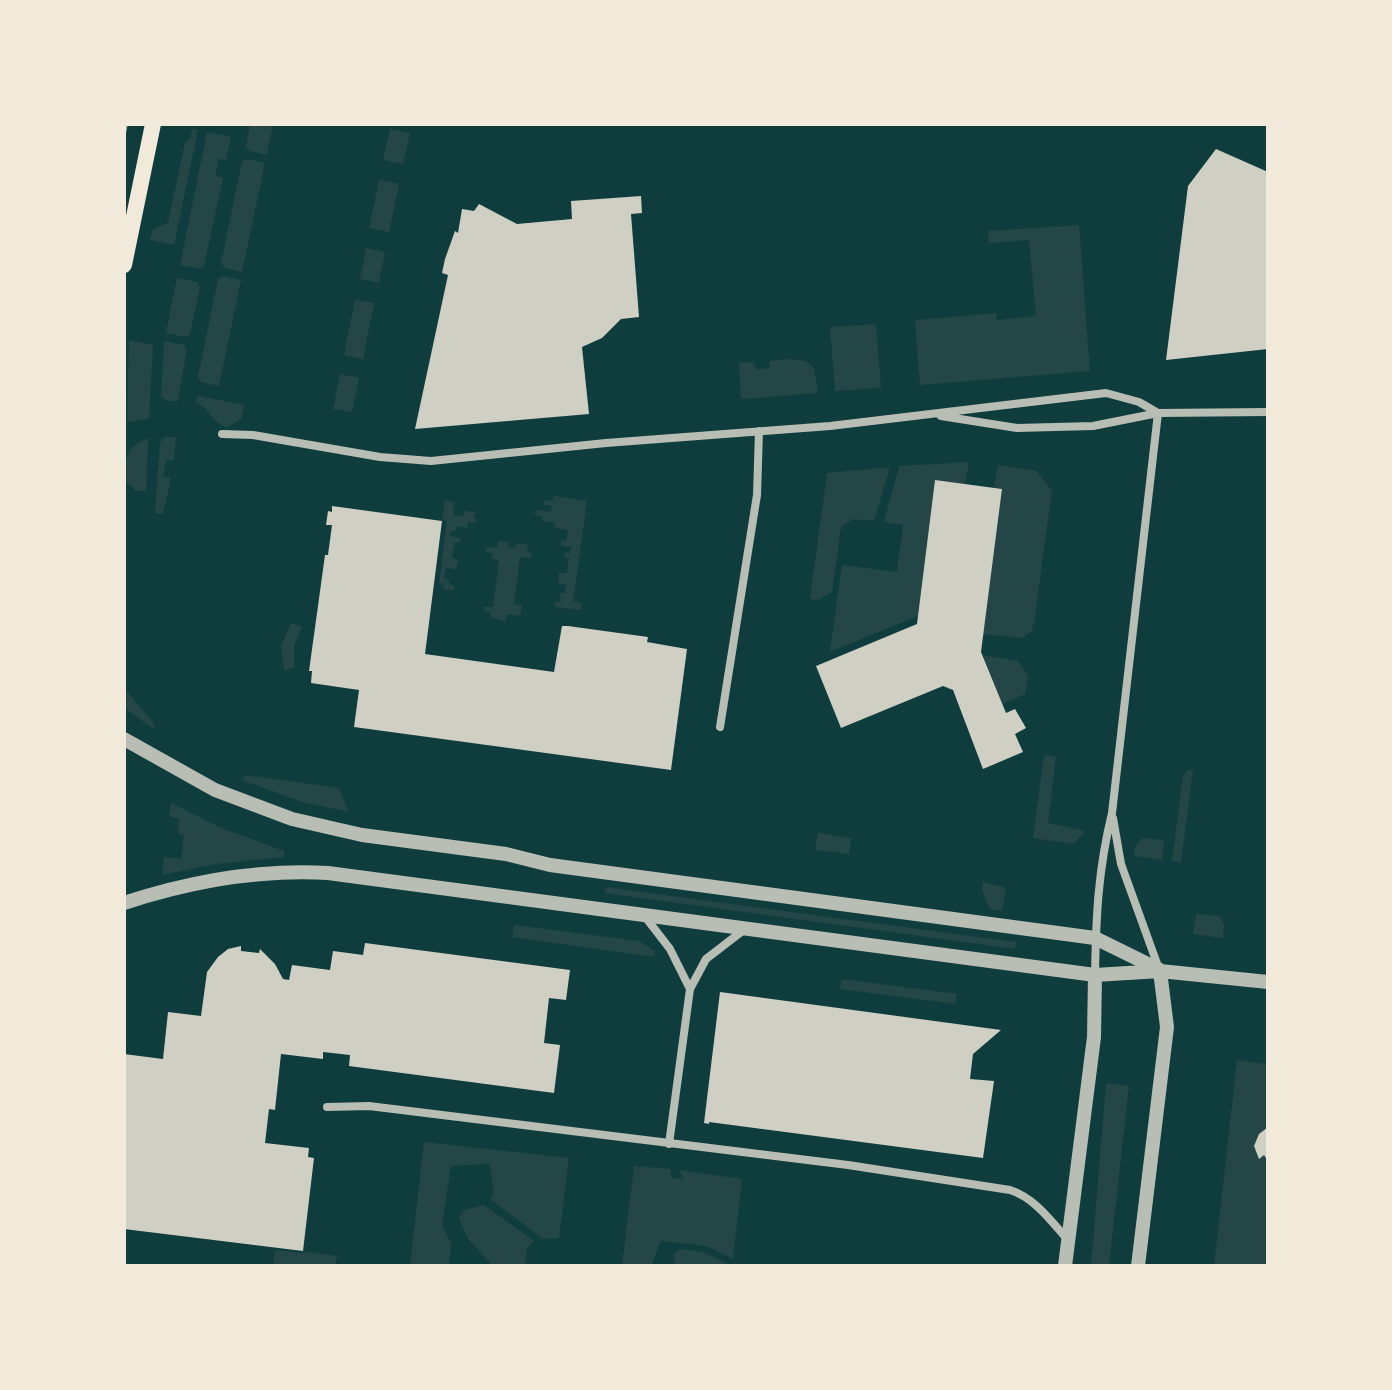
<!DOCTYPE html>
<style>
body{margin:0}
#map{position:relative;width:1392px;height:1390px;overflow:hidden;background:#0f3d3e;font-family:Manrope,sans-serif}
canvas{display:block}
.frame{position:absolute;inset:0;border:126px solid #f1e9da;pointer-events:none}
</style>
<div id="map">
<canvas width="1392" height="1390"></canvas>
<div class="frame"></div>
</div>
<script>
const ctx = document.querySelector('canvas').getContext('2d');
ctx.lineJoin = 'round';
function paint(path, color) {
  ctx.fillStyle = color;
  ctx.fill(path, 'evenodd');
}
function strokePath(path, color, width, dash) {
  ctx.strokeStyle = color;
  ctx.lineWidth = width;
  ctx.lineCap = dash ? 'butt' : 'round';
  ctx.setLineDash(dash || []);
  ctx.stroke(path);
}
paint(new Path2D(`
 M250,124h23l-6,31 -18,-4 -3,-4z
 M192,129l6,1 -24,115 -24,-5 3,-11 15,-6 17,-81 5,-3z
 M390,129l20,4 -7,31 -20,-4z
 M207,132l24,5 -5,23 -7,-1 -4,17 8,2 -19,88 -4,3 -20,-4z
 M247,159l18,4 -23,109 -17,-4 -4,-5 21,-101z
 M379,180l20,4 -10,48 -20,-4z
 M1079,225l11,146 -170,14 -5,-65 81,-7 1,7 39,-4 -7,-76 -40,3 -1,-12z
 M366,248l19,4 -6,31 -19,-4z
 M223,276l18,4 -22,106 -18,-4 -3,-5 20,-98z
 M177,278l20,4 3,5 -10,47 -4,3 -20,-4z
 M355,300l19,3 -11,56 -19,-4z
 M876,324l5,64 -46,3 -5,-64z
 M129,340l24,5 -4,74 -22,3z
 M164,341l20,4 3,5 -9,51h-11l-6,-5z
 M788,359l18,2 8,7 4,25 -77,6 -2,-36 15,-1 2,8 14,-2v-7z
 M340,374l19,4 -7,34 -19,-3z
 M199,396l45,9 -2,13 -14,9c-16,-2 -18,-21 -34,-25z
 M164,437h12l-2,24 -8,-1 -3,16 8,2 -8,36 -8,-1 5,-70z
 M148,438l-2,53h-10l-12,-11c0,-21 3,-34 24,-42z
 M969,462l-4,22 -30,-4 -17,136 -88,36 12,-87 55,7 6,-47 -19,-3 15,-56z
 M998,465l39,6 15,20 -18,131 -3,10 -9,6 -39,-4 19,-145 -8,-1z
 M890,467l-16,54 -21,-2 -12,8 -9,65 -14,8 -8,-1 17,-126z
 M554,496l33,5 -14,100 9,2 -1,7 -26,-3v-5h6l-1,-9h5l1,-9 -8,-1 1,-10h8l2,-15 -5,-1 1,-5 5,1 1,-6 -10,-1v-6l5,1 2,-11 -13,-2v-5l-13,-2v-5l-7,-1 1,-5 15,2 1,-6 -8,-1 1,-5 8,1z
 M445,500l9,2 -1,13 10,1 1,-5 11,1 -1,6 3,1 -1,4 -8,-1 -1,6 -10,-2 -1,5h-5l-1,5 11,2 -1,4h-5l-3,16 6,1 -2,10 -10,-1 -2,10 5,2v4l5,2v5l-11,-2 1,-5 -5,-1 8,-62 -5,-2z
 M499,541l10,1 -1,5 8,1 1,-5 11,1 -1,8 5,1 -1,5 -11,-1 -6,47 8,2 -2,10 -13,-2 -1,8 -15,-5v-5l-7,-1v-4h9l6,-47 -8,-2 1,-5 -6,-1 1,-5 10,1z
 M291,623l11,4 -8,19v22l-10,2 -3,-24z
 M983,655l35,6 10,15 -3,18 -23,10z
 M124,688l31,37 -1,5 -30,-23z
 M1044,755l12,2 -8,66 34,7 2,3 -11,11 -40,-6z
 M1187,770h6l-12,92 -9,-1 11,-85z
 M245,775l94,13 10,24 -47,-10 -60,-22z
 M171,803l48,24 65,24v6l-68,7 -54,11 2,-18 17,2 3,-24 -6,-1 1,-15 -10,-3z
 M818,833l33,5 -2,16 -34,-4z
 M1143,838l21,2 -2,20 -28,-4 1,-10z
 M983,882l23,6 -4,23 -12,-2 -8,-19z
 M605,887l411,55 -1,7 -410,-56z
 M1196,914l24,2 4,9 -1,13 -30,-4z
 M514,925l125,16 16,10 -1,6 -142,-20z
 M842,979l115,15 -2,10 -115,-15z
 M1237,1060l31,4v202h-54z
 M1106,1083l23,3 -20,180h-18z
 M424,1142l145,16 -10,80 -16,1 -53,-40 4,-6 -4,-29 -39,2 -9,60 9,17 -2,23h-39z
 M634,1166l37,3v9l13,1 -5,-9 63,9 -9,80 -27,-13 -45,-5 -10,25h-29z
 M484,1205l50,36 -7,7 -2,18h-32l-25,-27 -9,-21 5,-8z
 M680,1249l24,3 26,13 10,1 -26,-2 -39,2 -1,-12z
 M275,1250l27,3 1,-2 34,5 -2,10h-62z`), '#244646');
paint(new Path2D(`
 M1216,149l52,23v177l-102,11 22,-174z
 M641,196l1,17 -11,1 8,103 -18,2 -19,19 -20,9 7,67 -174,15 33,-154 -6,-2 3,-14 10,-28 3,2 4,-24 12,2 5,-7 38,20 55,-5 -1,-18z
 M935,480l67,9 -21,163 25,61 9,-4 11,19 -11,6 8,18 -40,17 -30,-79 -10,-4 -102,42 -25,-62 101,-42z
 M332,506l110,15 -17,133 129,18 8,-46h6l80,11 -1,5 40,7 -16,121 -317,-43 5,-37 -48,-7 1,-12h-3l16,-116h3l4,-30h-6l2,-14 4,1z
 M365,943l205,27 -4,30 -17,-2 -5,45 16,2 -6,48 -205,-27 1,-11 -27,-3v7l-42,-5 -6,56 -6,-1 -4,34 44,5 -1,9 6,1 -11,93 -179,-22v-175l39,5 5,-47 33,4 6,-44 11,-15 10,-8 13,-3v5l18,2 1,-4 15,15 8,15 6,1 3,-15 38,5 3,-19 30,4z
 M720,992l281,38 -28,24 -3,25 24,2 -11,77 -274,-36v2l-5,-1z
 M1268,1127v34l-4,-6 -5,4 -5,-13 5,-12z`), '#cfcfc3');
strokePath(new Path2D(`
 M941,416l76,12 76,-2 65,-13 110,-1
 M222,434l31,1 127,22 51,4 175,-18 224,-17 276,-33 33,9 19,11
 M720,727l37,-232 2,-64
 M1113,818l8,46 38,105
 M643,914l27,35 20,40
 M1095,975c1,-58 3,-105 17,-162l46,-400
 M327,1107l42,-1 479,59 162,25c25,8 41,31 58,50
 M669,1144l21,-155 16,-30 39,-30`), '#b8beb3', 8);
strokePath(new Path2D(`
 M124,739l91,51 77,29 70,16 144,19 44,11 545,73 65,32
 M124,903c67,-22 134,-34 204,-30l767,102 65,-4 108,11
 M1065,1266l29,-229 1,-62
 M1138,1266l29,-239 -7,-56`), '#b8beb3', 14);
strokePath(new Path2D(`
 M124,265l29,-141`), '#f1e9da', 16);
strokePath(new Path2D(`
 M124,138l3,-14`), '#97a49c', 2);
</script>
